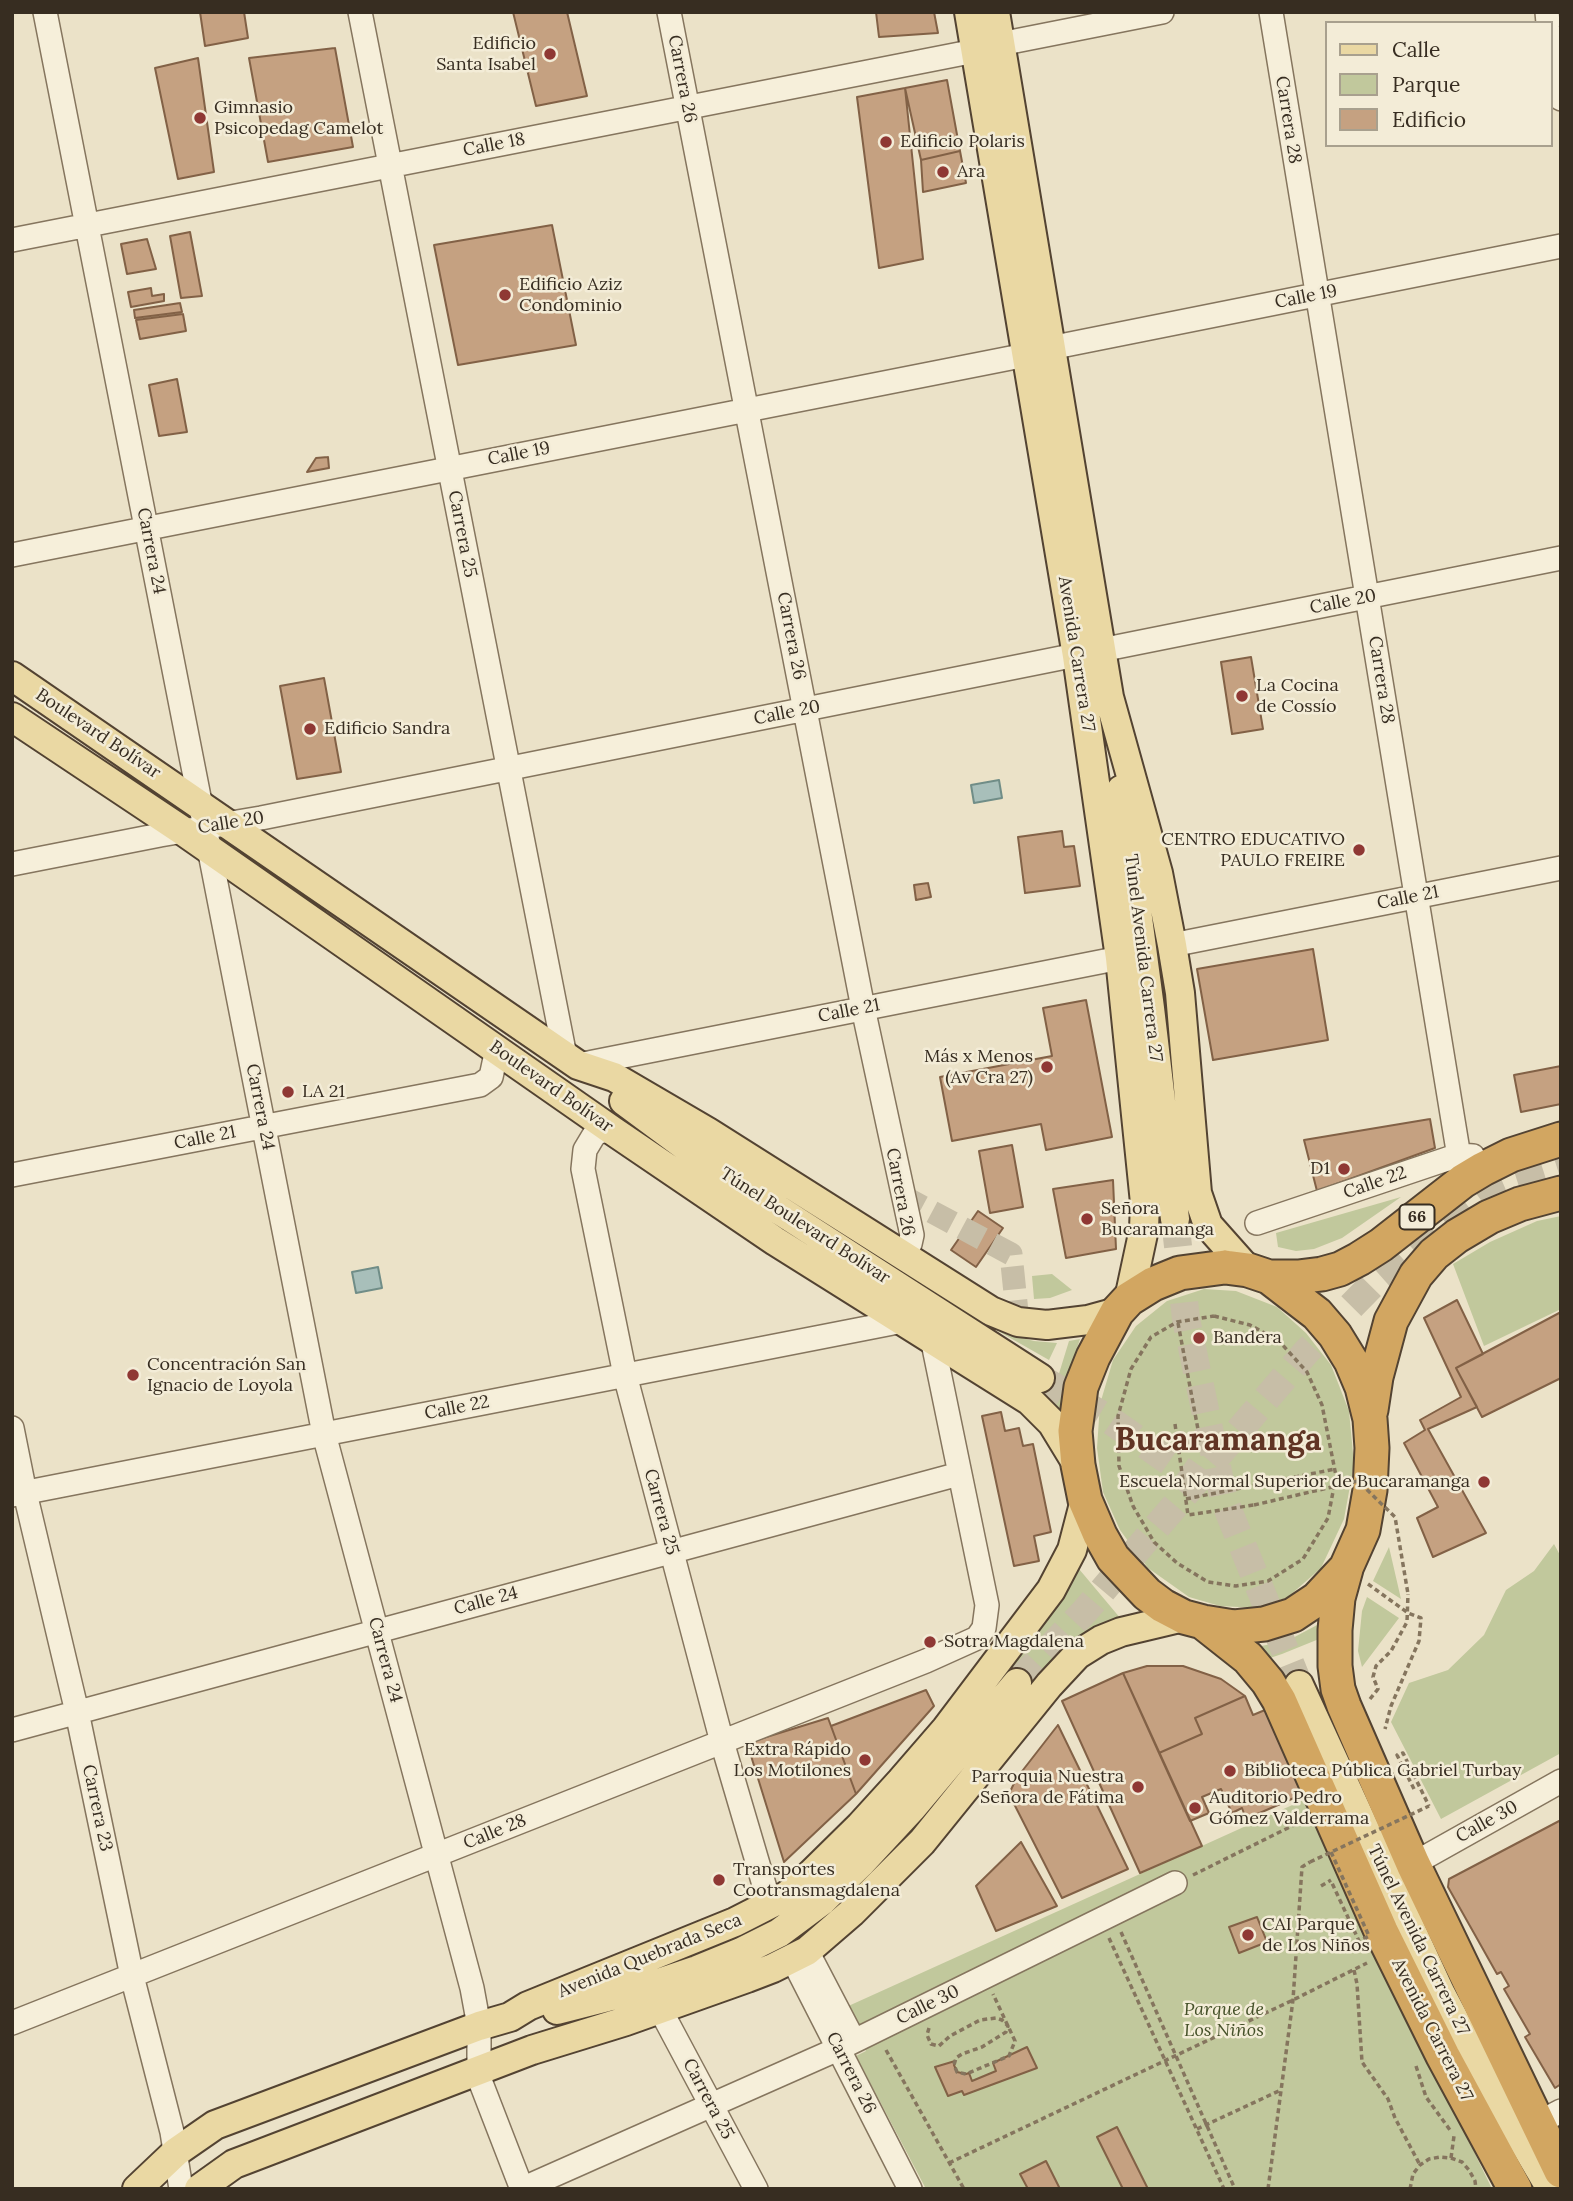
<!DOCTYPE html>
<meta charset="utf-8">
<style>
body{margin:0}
#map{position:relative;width:1573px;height:2201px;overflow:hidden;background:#ebe2c8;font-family:Lora,serif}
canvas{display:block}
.frame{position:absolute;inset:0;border:14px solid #372d21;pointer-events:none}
.legend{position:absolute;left:1325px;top:21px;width:228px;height:126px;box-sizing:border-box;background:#f3ecd7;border:2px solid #a8a08e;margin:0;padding:9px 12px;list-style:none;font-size:21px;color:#372d21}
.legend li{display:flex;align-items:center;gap:14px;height:35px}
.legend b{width:35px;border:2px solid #a8a08e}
</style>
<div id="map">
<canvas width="1573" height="2201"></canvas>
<div class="frame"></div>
<ul class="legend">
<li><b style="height:9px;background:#ead8a3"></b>Calle</li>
<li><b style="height:19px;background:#c1c89c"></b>Parque</li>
<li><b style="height:19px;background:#c5a181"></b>Edificio</li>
</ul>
</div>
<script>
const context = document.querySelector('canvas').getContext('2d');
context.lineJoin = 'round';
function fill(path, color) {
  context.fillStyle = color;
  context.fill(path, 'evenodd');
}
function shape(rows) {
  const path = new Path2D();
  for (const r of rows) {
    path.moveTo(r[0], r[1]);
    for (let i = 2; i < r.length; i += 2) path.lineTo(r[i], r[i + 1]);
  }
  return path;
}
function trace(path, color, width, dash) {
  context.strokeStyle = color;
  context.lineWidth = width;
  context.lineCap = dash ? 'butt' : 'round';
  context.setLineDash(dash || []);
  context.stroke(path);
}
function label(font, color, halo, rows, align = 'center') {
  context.font = font + ' Lora,serif';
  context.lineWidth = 5;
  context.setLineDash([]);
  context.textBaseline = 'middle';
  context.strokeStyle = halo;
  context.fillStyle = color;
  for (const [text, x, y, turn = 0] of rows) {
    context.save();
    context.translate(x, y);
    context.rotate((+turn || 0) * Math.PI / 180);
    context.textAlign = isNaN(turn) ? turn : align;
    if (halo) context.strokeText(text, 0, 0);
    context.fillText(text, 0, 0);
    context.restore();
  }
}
fill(shape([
 [1401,1197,1342,1238,1314,1249,1296,1251,1278,1247,1276,1233],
 [1561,1216,1561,1309,1484,1346,1453,1264,1490,1242,1537,1221],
 [1052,1274,1072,1290,1050,1298,1034,1299,1032,1276],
 [1204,1289,1236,1291,1277,1307,1306,1333,1331,1365,1349,1411,1354,1464,1344,1519,1321,1568,1288,1597,1256,1608,1220,1606,1189,1597,1148,1568,1120,1530,1103,1492,1097,1448,1100,1404,1113,1360,1136,1326,1167,1301],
 [984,1323,1014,1336,1034,1341,1057,1343,1049,1360],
 [1080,1339,1070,1370,1060,1414,1047,1402,1057,1380,1069,1341],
 [1554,1544,1561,1557,1561,1753,1441,1819,1391,1722,1409,1683,1448,1670,1484,1635,1506,1590,1534,1571],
 [1389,1547,1401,1599,1373,1581],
 [1079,1569,1121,1619,1033,1686,1006,1665,1062,1597],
 [1367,1597,1399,1618,1362,1667,1358,1651,1362,1611],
 [1319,1624,1319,1639,1282,1654,1267,1659,1256,1647,1287,1641],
 [1310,1797,1416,2031,1492,2189,926,2189,856,2056,866,2051,844,2008]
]), '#c1c89c');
const water = shape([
 [999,780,1002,798,974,803,971,785,999,780],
 [378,1267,382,1288,356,1293,352,1272,378,1267]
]);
fill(water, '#a8bfba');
trace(water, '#708d87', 2);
const building = shape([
 [200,12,244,12,248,38,205,46,200,12],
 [513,12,567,12,587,96,536,106,513,12],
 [876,12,934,12,938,33,879,37,876,12],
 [335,48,353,147,268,162,249,58,335,48],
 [198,58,214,172,178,179,155,68,198,58],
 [947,80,960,151,921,160,905,88,947,80],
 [905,88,923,259,879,268,857,97,905,88],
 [960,151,966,183,923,192,921,160,960,151],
 [552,225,576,345,458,365,434,245,552,225],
 [190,232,202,296,181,298,170,236,190,232],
 [147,239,156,269,127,274,121,244,147,239],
 [151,288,152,296,164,294,164,301,131,307,128,292,151,288],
 [180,303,182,312,135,318,134,310,180,303],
 [183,314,186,331,140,339,136,320,183,314],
 [177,379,187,432,159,436,149,385,177,379],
 [328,457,329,468,307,472,316,458,328,457],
 [1251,657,1263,729,1232,734,1221,662,1251,657],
 [324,678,341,772,297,779,280,686,324,678],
 [1062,831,1064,847,1074,846,1080,886,1025,893,1018,837,1062,831],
 [928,883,931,897,916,900,914,885,928,883],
 [1313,949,1328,1040,1213,1060,1197,969,1313,949],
 [1086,1000,1112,1137,1046,1150,1041,1124,952,1141,940,1077,1052,1056,1043,1008,1086,1000],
 [1561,1066,1561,1104,1521,1112,1514,1075,1561,1066],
 [1430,1119,1435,1148,1317,1191,1304,1140,1430,1119],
 [1012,1145,1023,1207,990,1213,979,1151,1012,1145],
 [1113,1180,1116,1249,1066,1258,1053,1189,1113,1180],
 [978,1211,1003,1228,976,1267,951,1250,978,1211],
 [1457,1300,1483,1354,1456,1368,1477,1407,1428,1429,1486,1533,1433,1557,1417,1518,1438,1507,1404,1443,1425,1430,1420,1420,1461,1397,1424,1318,1457,1300],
 [1561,1312,1561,1378,1482,1417,1456,1368,1561,1312],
 [1001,1412,1005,1431,1019,1428,1023,1446,1033,1444,1051,1532,1034,1536,1039,1561,1014,1566,982,1416,1001,1412],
 [1147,1666,1183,1666,1221,1679,1245,1696,1195,1718,1202,1734,1159,1753,1123,1673,1147,1666],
 [1123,1673,1202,1846,1140,1873,1062,1701,1123,1673],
 [926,1690,934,1706,856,1794,831,1726,926,1690],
 [1245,1696,1253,1715,1265,1710,1303,1794,1246,1819,1242,1808,1232,1813,1221,1789,1202,1797,1209,1813,1190,1821,1159,1753,1202,1734,1195,1718,1245,1696],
 [828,1718,856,1794,784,1862,747,1743,828,1718],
 [1058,1725,1128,1869,1062,1898,1009,1794,1016,1779,1058,1725],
 [1561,1820,1561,2084,1555,2088,1525,2037,1530,2034,1504,1989,1509,1986,1501,1972,1497,1974,1448,1887,1449,1879,1561,1820],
 [1021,1842,1057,1906,996,1931,976,1886,1021,1842],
 [1257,1917,1267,1942,1239,1953,1229,1927,1257,1917],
 [1027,2047,1037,2068,964,2095,962,2091,948,2096,935,2067,955,2061,954,2065,957,2072,966,2074,969,2073,972,2081,996,2071,993,2063,1027,2047],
 [1117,2127,1148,2189,1123,2189,1097,2137,1117,2127],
 [1046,2161,1060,2189,1028,2189,1020,2174,1046,2161]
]);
fill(building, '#c5a181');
trace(building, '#826146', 2);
trace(shape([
 [902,1196,1011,1254,1018,1322]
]), '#c7bea7', 23, [23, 11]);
trace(shape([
 [1175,1219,1186,1319,1224,1500,1299,1685],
 [1040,1378,1107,1418,1210,1490],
 [1017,1683,1085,1611,1307,1351,1376,1281,1431,1232,1481,1195,1514,1181,1561,1166]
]), '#c7bea7', 28, [28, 14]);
const minor = shape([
 [45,12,324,1434,472,1988,479,2026,479,2070,481,2083,522,2189],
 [360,12,565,1056],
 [669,12,863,1008,912,1235,910,1244,900,1255],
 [1271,12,1463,1181],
 [1547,12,1548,23],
 [1550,34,1561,99],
 [1000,44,1162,12],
 [12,240,975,51],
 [1050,348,1561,246],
 [12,555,1026,355],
 [12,864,160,835,261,818,1561,558],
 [1172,945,1561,868],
 [578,1065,1120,958],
 [613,1131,601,1131,594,1135,585,1150,583,1169,625,1375,722,1742,770,1905],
 [12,1175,480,1085,491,1077,497,1049],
 [1257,1223,1459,1155,1473,1156],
 [12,1428,25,1493,77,1712,132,1976,172,2132,181,2189],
 [12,1495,903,1321],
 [12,1730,959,1474],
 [1413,1864,1561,1781],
 [807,1951,854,2041],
 [792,1958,910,2189],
 [660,2009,756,2189],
 [12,2023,926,1661,977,1638,984,1628,987,1605,932,1338],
 [1538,2123,1561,2111],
 [522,2189,838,2049,1175,1883]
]);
const major = shape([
 [969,12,1077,656,1120,958,1145,1203,1144,1229,1129,1299],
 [995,12,1109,697,1158,873,1172,945,1180,993,1197,1193,1208,1225,1248,1270],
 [12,676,578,1065,614,1077,708,1132,991,1311,1018,1322,1047,1325,1088,1320,1117,1312],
 [12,717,183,831,613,1131,775,1241,1030,1401,1052,1423,1077,1464],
 [1121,790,1150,1008,1175,1219],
 [624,1101,720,1172,1040,1378],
 [1299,1685,1440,1992,1485,2077,1551,2189],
 [557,2010,647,1987,697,1970,741,1952,779,1933,822,1901,861,1863,912,1808,1017,1683],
 [137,2189,176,2152,215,2125,479,2026,510,2017,528,2006,735,1922,786,1896,798,1887,860,1826,901,1781,946,1729,1051,1590,1072,1550,1085,1500],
 [199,2189,234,2164,255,2156,532,2050,626,2021,747,1978,773,1968,807,1951,851,1913,922,1842,1049,1685,1077,1655,1101,1640,1121,1632,1184,1617]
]);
const highway = shape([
 [1225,1267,1248,1270,1269,1277,1317,1314,1335,1335,1351,1361,1362,1387,1370,1419,1372,1448,1370,1490,1363,1530,1346,1568,1317,1599,1293,1615,1264,1624,1234,1627,1203,1622,1184,1617,1163,1606,1147,1594,1113,1558,1100,1535,1085,1500,1078,1465,1075,1431,1081,1387,1093,1357,1117,1312,1129,1299,1153,1284,1180,1273,1225,1267],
 [1269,1277,1298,1277,1322,1274,1340,1269,1359,1259,1381,1245,1463,1181,1483,1169,1511,1155,1561,1139],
 [1371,1410,1376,1377,1391,1321,1416,1275,1434,1254,1457,1236,1489,1217,1520,1204,1561,1193],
 [1346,1569,1338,1598,1335,1630,1335,1666,1338,1689,1344,1706,1413,1864,1561,2171],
 [1205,1624,1248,1658,1268,1682,1279,1700,1381,1931,1443,2056,1515,2189]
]);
trace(minor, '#85755e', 26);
trace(major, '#534332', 32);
trace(highway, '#534332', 37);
trace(shape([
 [1214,1316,1250,1325,1279,1341,1307,1372,1322,1405,1336,1476,1328,1518,1303,1559,1268,1581,1236,1586,1208,1582,1177,1563,1154,1542,1133,1506,1119,1466,1118,1416,1131,1369,1151,1337,1177,1322,1214,1316],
 [1178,1323,1200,1440,1178,1444],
 [1175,1424,1188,1515,1254,1505],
 [1186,1499,1335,1469],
 [1368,1584,1408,1613,1421,1618,1419,1641,1391,1706,1385,1729],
 [1370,1699,1378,1689,1373,1677,1376,1666,1391,1651,1407,1622,1408,1594],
 [1414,1789,1397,1755,1403,1753,1429,1806],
 [1193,1875,1302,1821],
 [1321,1886,1331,1880],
 [1121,1932,1235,2189],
 [1109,1938,1224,2189],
 [1354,1970,1357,1984,1362,2062,1388,2099,1395,2118,1420,2165],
 [929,2028,927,2035,931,2044,939,2046,950,2036,980,2020,996,2018,1002,2020,1008,2026,1006,2032,982,2047,962,2054,956,2058,954,2065,957,2072,966,2074,1009,2056,1015,2041,993,1994],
 [886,2050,964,2189],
 [1416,2066,1426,2097,1450,2130],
 [1197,2129,1281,2090],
 [1451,2158,1454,2136],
 [949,2163,1293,2000,1367,1963],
 [1268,2189,1293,2000,1302,1867,1310,1862],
 [1410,2189,1413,2174,1420,2165,1429,2159,1440,2157,1451,2158,1462,2162,1469,2170,1475,2181,1476,2189]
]), '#85755e', 3.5, [5, 3.5]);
trace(minor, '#f6efda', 23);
trace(major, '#ead8a3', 28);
trace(highway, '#d2a661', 33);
trace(shape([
 [1254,1505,1358,1481,1395,1517,1408,1594],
 [1331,1852,1369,1936,1359,1941,1331,1881],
 [1310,1862,1429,1806]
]), '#85755e', 3.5, [5, 3.5]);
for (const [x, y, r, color] of [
 [550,54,7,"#8f3834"],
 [200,118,7,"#8f3834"],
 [886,142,7,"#8f3834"],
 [943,172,7,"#8f3834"],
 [505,295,7,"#8f3834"],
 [1242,696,7,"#8f3834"],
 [310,729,7,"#8f3834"],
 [1359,850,7,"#8f3834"],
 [1047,1067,7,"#8f3834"],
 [288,1092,7,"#8f3834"],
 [1344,1169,7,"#8f3834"],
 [1087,1219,7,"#8f3834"],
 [1199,1338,7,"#8f3834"],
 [133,1375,7,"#8f3834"],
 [1484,1482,7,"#8f3834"],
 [930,1642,7,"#8f3834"],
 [865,1760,7,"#8f3834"],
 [1230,1771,7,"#8f3834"],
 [1138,1787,7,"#8f3834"],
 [1195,1808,7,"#8f3834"],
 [719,1880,7,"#8f3834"],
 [1248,1935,7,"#8f3834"]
]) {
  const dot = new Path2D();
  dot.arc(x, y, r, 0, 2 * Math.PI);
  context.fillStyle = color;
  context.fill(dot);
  trace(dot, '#f3ecd7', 2.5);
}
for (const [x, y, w] of [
 [1417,1217,35]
]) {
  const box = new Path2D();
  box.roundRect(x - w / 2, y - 12.5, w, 25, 5);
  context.fillStyle = '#f3ecd7';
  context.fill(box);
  trace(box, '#372d21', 2);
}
label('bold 16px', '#372d21', null, [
 ["66",1417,1217]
]);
label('18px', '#372d21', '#f3ecd7', [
 ["Edificio",536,44,"right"],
 ["Santa Isabel",536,65,"right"],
 ["Gimnasio",214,108],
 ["Psicopedag Camelot",214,129],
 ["Edificio Polaris",900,142],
 ["Ara",957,172],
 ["Edificio Aziz",519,285],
 ["Condominio",519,306],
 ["La Cocina",1256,686],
 ["de Cossío",1256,707],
 ["Edificio Sandra",324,729],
 ["CENTRO EDUCATIVO",1345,840,"right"],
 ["PAULO FREIRE",1345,861,"right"],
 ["Más x Menos",1033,1057,"right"],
 ["(Av Cra 27)",1033,1078,"right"],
 ["LA 21",302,1092],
 ["D1",1330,1169,"right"],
 ["Señora",1101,1209],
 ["Bucaramanga",1101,1230],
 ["Bandera",1213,1338],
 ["Concentración San",147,1365],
 ["Ignacio de Loyola",147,1386],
 ["Escuela Normal Superior de Bucaramanga",1470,1482,"right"],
 ["Sotra Magdalena",944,1642],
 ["Extra Rápido",851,1750,"right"],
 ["Los Motilones",851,1771,"right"],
 ["Biblioteca Pública Gabriel Turbay",1244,1771],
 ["Parroquia Nuestra",1124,1777,"right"],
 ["Señora de Fátima",1124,1798,"right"],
 ["Auditorio Pedro",1209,1798],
 ["Gómez Valderrama",1209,1819],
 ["Transportes",733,1870],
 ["Cootransmagdalena",733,1891],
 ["CAI Parque",1262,1925],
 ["de Los Niños",1262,1946]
], 'left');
label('18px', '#372d21', '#f3ecd7', [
 ["Carrera 26",682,79,79],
 ["Carrera 28",1288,120,81],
 ["Calle 18",494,145,-11],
 ["Calle 19",1306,297,-11],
 ["Calle 19",519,454,-11],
 ["Carrera 25",462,534,79],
 ["Carrera 24",151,551,79],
 ["Calle 20",1343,602,-11],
 ["Carrera 26",791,636,79],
 ["Avenida Carrera 27",1076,654,81],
 ["Carrera 28",1381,680,81],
 ["Calle 20",787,713,-11],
 ["Boulevard Bolívar",98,734,34],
 ["Calle 20",231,823,-9],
 ["Calle 21",1408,898,-11],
 ["Túnel Avenida Carrera 27",1143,958,83],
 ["Calle 21",849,1011,-11],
 ["Boulevard Bolívar",551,1087,35],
 ["Carrera 24",260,1107,79],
 ["Calle 21",205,1138,-11],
 ["Calle 22",1375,1183,-19],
 ["Carrera 26",900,1192,79],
 ["Túnel Boulevard Bolívar",805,1226,33],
 ["Calle 22",457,1408,-11],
 ["Carrera 25",661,1512,75],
 ["Calle 24",486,1601,-15],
 ["Carrera 24",385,1660,75],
 ["Carrera 23",97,1808,78],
 ["Calle 30",1487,1822,-29],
 ["Calle 28",495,1832,-22],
 ["Túnel Avenida Carrera 27",1418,1940,64],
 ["Avenida Quebrada Seca",650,1956,-22],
 ["Calle 30",928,2005,-26],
 ["Avenida Carrera 27",1432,2030,63],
 ["Carrera 26",851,2073,63],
 ["Carrera 25",708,2099,62]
]);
label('italic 18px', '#455129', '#f3ecd7', [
 ["Parque de",1224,2010],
 ["Los Niños",1224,2031]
]);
label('bold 32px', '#603424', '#f3ecd7', [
 ["Bucaramanga",1218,1441]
]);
</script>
